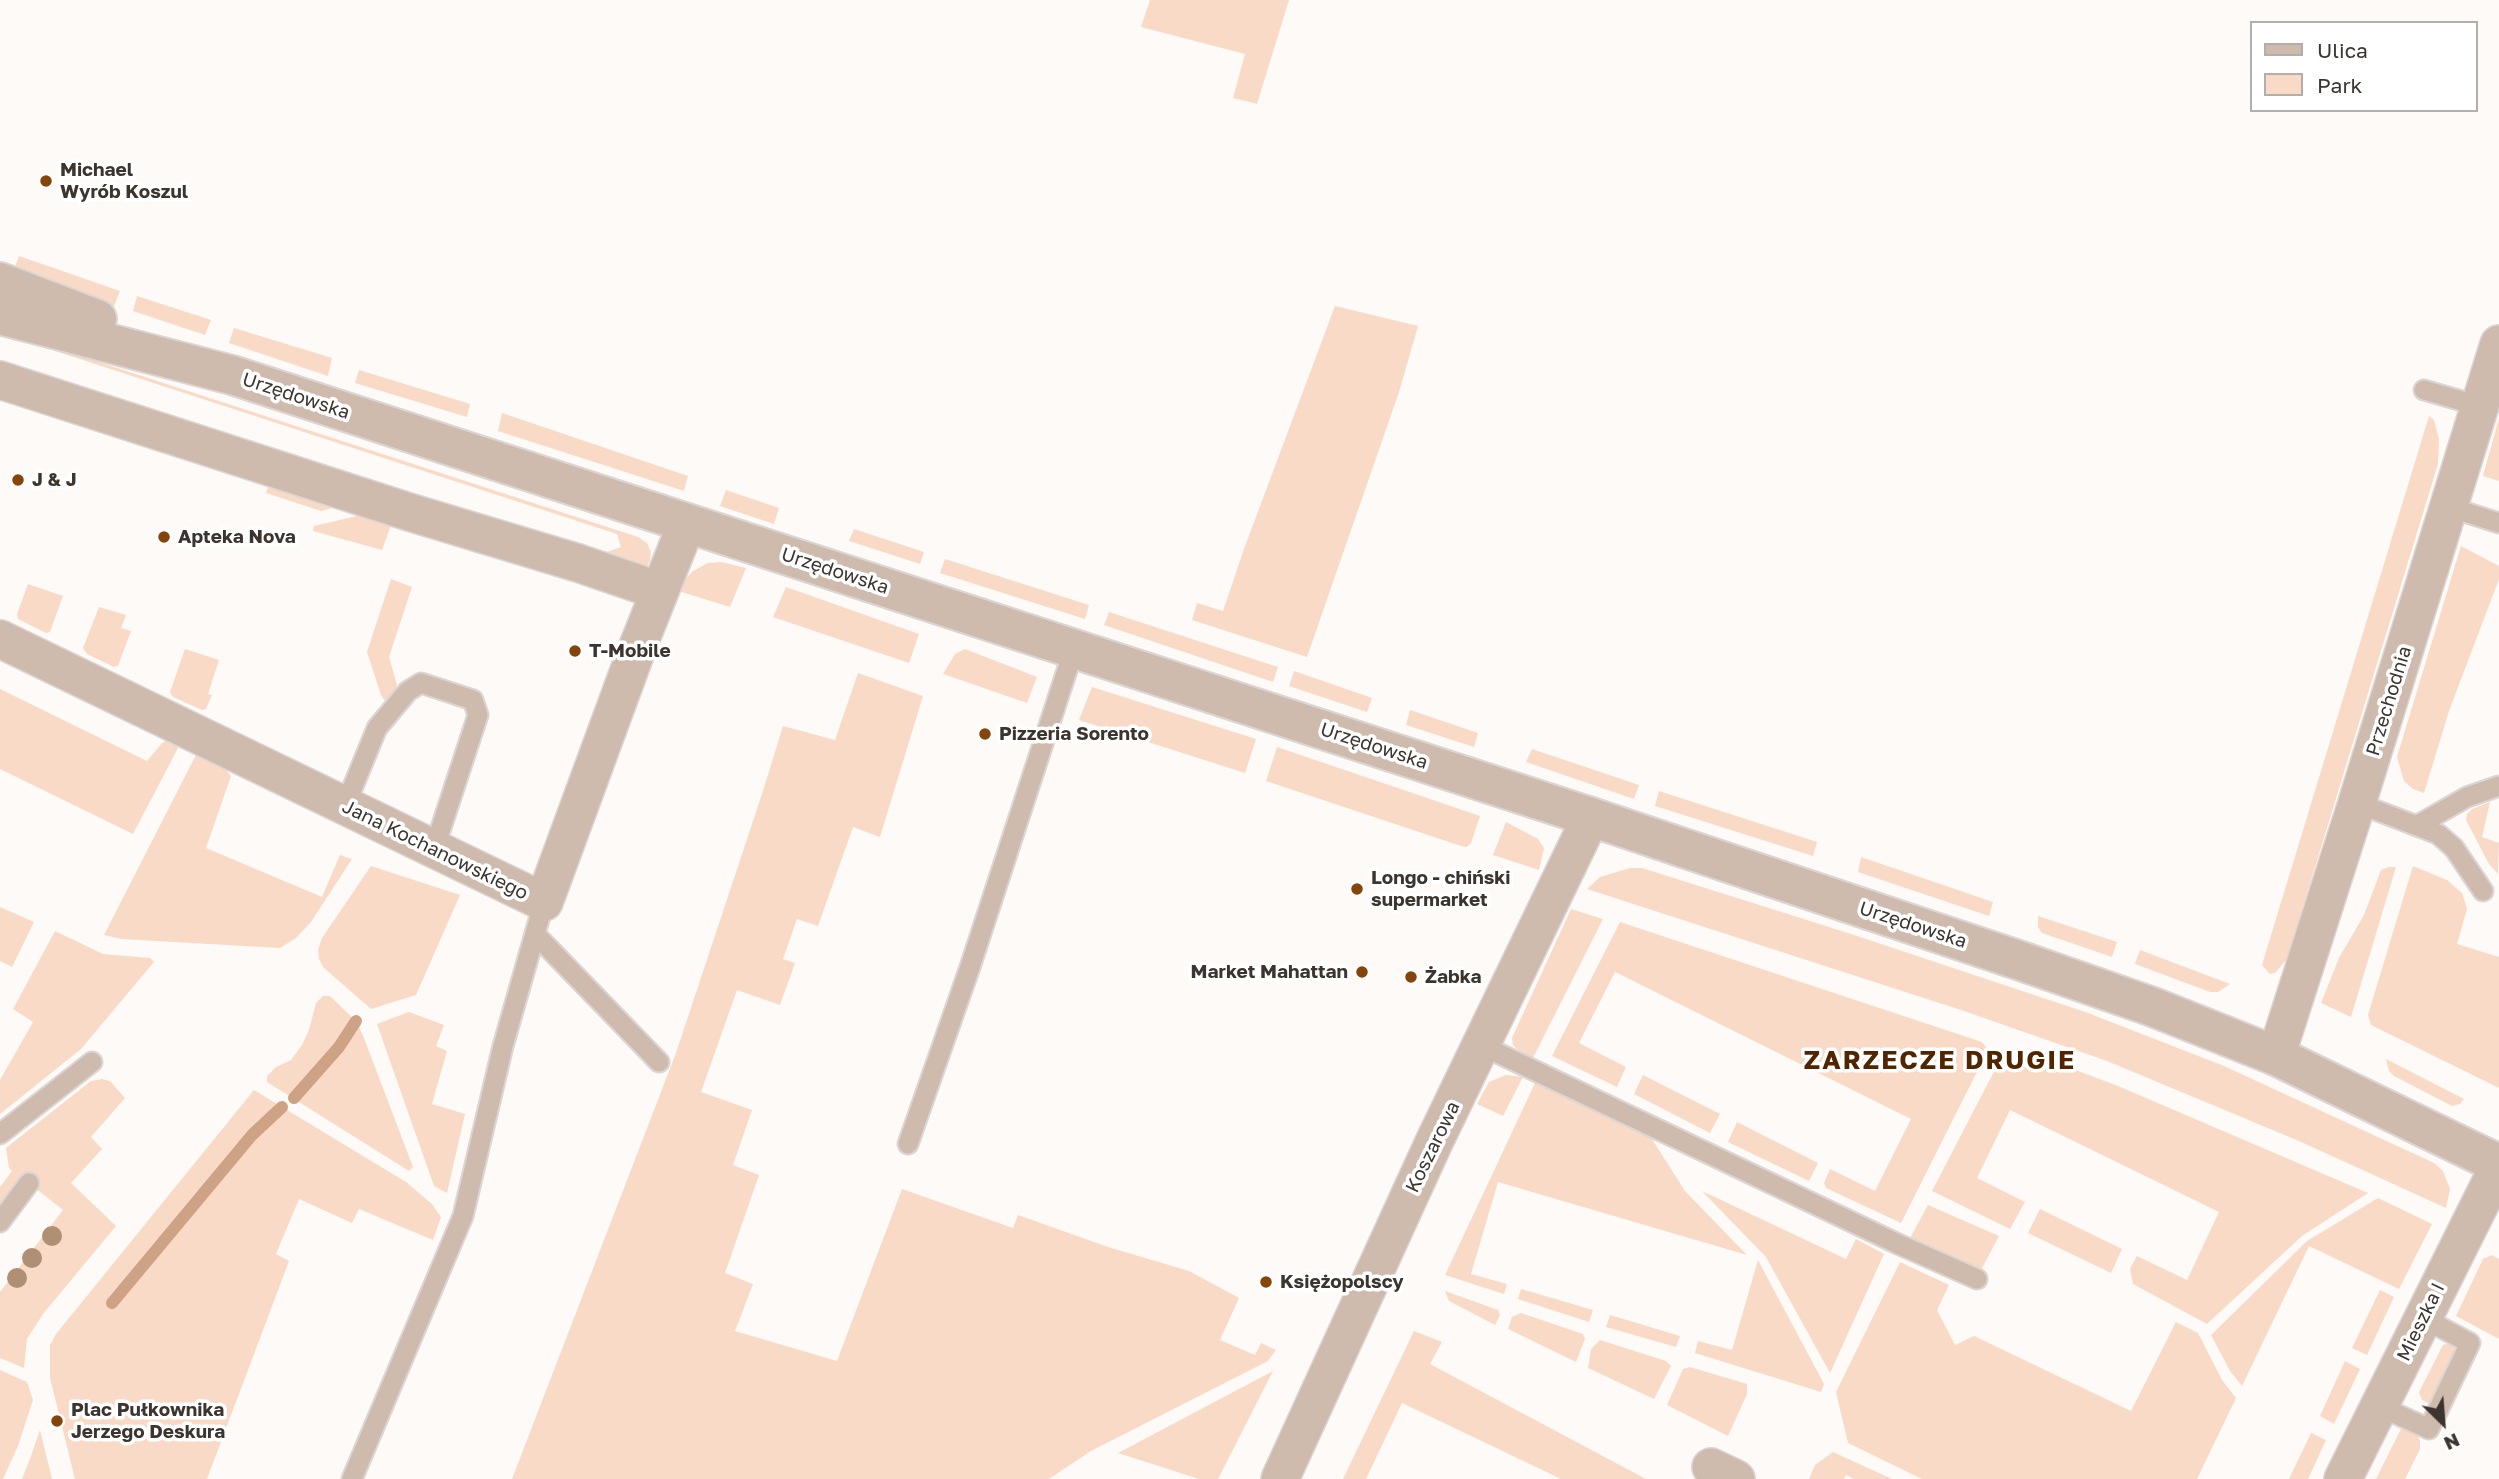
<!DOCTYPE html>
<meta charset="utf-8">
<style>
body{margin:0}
#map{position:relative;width:2499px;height:1479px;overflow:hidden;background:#fefaf7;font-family:"Golos Text",sans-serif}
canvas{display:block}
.legend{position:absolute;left:2250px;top:21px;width:228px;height:91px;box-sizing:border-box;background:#fff;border:2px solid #b1aeac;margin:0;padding:9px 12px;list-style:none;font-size:21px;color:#3c342f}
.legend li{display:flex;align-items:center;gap:14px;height:35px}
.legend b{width:35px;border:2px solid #b1aeac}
.north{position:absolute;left:2408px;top:1388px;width:70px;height:70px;-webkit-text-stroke:5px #fff;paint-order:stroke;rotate:155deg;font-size:19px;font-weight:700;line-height:28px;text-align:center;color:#3c342f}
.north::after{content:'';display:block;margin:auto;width:24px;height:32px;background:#3c342f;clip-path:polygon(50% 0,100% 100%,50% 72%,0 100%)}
</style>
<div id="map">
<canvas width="2499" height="1479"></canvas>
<ul class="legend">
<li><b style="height:9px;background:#cfbbae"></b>Ulica</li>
<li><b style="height:19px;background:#f9dac6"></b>Park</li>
</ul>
<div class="north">N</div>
</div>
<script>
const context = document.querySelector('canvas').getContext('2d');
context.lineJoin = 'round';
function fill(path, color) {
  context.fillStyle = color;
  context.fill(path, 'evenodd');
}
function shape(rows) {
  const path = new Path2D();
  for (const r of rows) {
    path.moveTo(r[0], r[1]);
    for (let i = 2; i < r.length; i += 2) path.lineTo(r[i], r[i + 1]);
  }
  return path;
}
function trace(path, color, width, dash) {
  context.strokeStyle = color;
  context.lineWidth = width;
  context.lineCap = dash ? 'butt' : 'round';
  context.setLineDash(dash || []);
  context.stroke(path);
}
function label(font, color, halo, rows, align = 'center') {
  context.font = font + ' "Golos Text",sans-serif';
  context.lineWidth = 7;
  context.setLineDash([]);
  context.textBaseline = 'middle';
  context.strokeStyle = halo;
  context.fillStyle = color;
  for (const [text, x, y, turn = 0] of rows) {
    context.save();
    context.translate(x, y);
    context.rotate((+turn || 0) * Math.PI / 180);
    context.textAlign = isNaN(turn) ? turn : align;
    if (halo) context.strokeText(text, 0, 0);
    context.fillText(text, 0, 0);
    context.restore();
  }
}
fill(shape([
 [1150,0,1289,0,1257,104,1233,98,1245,54,1141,27],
 [19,256,120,291,114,306,13,272],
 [137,296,211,320,205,335,133,311],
 [1335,306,1418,326,1399,392,1307,657,1192,620,1197,603,1223,611,1244,549],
 [234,328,332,358,328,376,229,343],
 [0,330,638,537,647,543,651,552,650,561,647,566,639,569,593,557,621,547,617,534,0,333],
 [359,370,470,404,467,417,355,383],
 [502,413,688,476,684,491,498,431],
 [2429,416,2434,420,2439,439,2438,464,2287,959,2275,973,2270,974,2262,965],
 [2499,418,2499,481,2483,476],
 [273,473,340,506,321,511,266,493],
 [726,490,779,508,774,524,720,506],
 [374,512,394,517,382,550,313,531,314,526],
 [854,529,924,552,920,564,849,541],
 [2461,546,2499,566,2499,579,2449,711,2424,793,2413,789,2404,781,2397,757],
 [945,559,1089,605,1085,619,940,573],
 [721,562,746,568,730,607,675,590,693,571,708,563],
 [391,579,412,587,389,657,397,685,391,702,385,701,381,695,367,652],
 [28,584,63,596,50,632,46,633,18,619,17,614],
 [786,587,919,634,909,663,773,617],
 [99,607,126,615,121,628,131,631,118,666,114,667,87,654,83,648],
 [1109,612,1278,667,1273,682,1104,625],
 [185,649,219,660,208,694,212,695,206,709,202,710,173,697,170,692],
 [965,649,1037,677,1027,703,943,674,955,654],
 [1294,671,1372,698,1367,712,1289,686],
 [858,673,923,696,880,837,853,827,818,926,797,919,783,959,795,963,780,1005,737,990,701,1092,752,1110,733,1165,759,1175,725,1273,753,1284,735,1331,837,1361,902,1189,1013,1228,1018,1215,1108,1247,1189,1271,1239,1298,1220,1340,1255,1355,1261,1343,1276,1350,1268,1361,1091,1451,1049,1479,512,1479,676,1053,763,791,783,726,835,740],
 [1092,687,1256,739,1245,773,1079,720],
 [0,689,147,761,162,743,167,740,179,746,133,834,0,769],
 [1410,710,1478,733,1474,747,1406,725],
 [1277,747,1480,816,1471,843,1467,847,1461,846,1266,781],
 [1532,749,1639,785,1634,799,1526,762],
 [197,753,221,764,231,776,206,848,322,897,340,855,352,859,311,922,296,938,280,948,121,939,104,935],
 [1659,791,1817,842,1813,856,1655,806],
 [2490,802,2482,837,2499,843,2498,874,2489,864,2466,820,2467,814,2472,809],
 [1506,822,1538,839,1544,848,1539,870,1493,855],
 [1861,857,1993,902,1989,916,1858,872],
 [371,866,460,895,416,995,371,1009,323,967,319,959,318,950,322,938],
 [2413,866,2447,880,2462,893,2467,909,2457,944,2499,957,2499,1088,2371,1025,2368,1015],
 [2389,867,2396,867,2351,1017,2321,1003,2339,958,2364,915,2381,870],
 [1630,868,1642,868,1848,933,2088,1013,2224,1066,2434,1163,2443,1171,2450,1189,2446,1208,2299,1141,2107,1061,1964,1011,1587,889,1600,877],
 [0,907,34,922,12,967,0,961],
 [1571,909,1603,919,1532,1060,1517,1049,1513,1045,1512,1038],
 [2038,916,2117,942,2112,957,2042,933,2038,927],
 [1620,922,1982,1042,1988,1050,1901,1223,1826,1188,1824,1183,1830,1169,1875,1191,1911,1119,1615,972,1579,1043,1626,1067,1617,1087,1552,1056],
 [55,931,103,954,150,958,154,962,81,1049,0,1114,0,1080,33,1022,13,1009],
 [2140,950,2230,984,2218,992,2210,992,2135,964],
 [323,996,330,996,356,1021,362,1033,413,1167,409,1171,267,1082,267,1076,276,1067,291,1060,302,1045,309,1030,316,1003],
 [409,1012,444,1025,436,1046,447,1051,432,1104,465,1114,447,1193,434,1186,377,1024],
 [2017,1048,2118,1086,2368,1193,2302,1236,2207,1324,2133,1284,2130,1269,2137,1256,2187,1280,2219,1212,2010,1110,1977,1178,2025,1202,2010,1229,1932,1191,1999,1062,2008,1051],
 [2386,1059,2464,1099,2460,1104,2452,1106,2394,1076,2389,1071],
 [1506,1075,1523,1077,1503,1116,1477,1104,1489,1082],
 [1643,1075,1720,1114,1710,1133,1634,1094],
 [102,1079,110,1081,125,1098,91,1137,102,1149,71,1183,116,1226,43,1314,27,1339,24,1368,0,1358,0,1292,63,1210,25,1180,0,1213,0,1187,12,1171,9,1168,6,1148,91,1081],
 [1536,1081,1650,1136,1685,1191,1747,1255,1498,1182,1471,1274,1507,1284,1504,1294,1445,1275],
 [254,1090,406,1182,432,1204,441,1217,433,1240,359,1209,352,1223,299,1199,276,1254,289,1261,207,1479,75,1479,50,1378,50,1345,56,1334],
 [1737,1122,1818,1163,1809,1181,1728,1142],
 [1702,1191,1846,1259,1856,1239,1884,1254,1830,1373,1766,1257],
 [2378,1198,2432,1224,2399,1289,2309,1246,2242,1386,2230,1371,2211,1335,2307,1241],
 [1928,1205,1999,1236,1980,1272,1910,1238],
 [2040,1209,2122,1249,2111,1273,2028,1233],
 [2492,1255,2499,1259,2499,1339,2456,1316,2483,1259],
 [1758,1260,1824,1384,1821,1392,1695,1353,1698,1341,1732,1350],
 [1900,1262,1949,1285,1937,1310,1955,1345,1974,1336,2131,1411,2176,1322,2198,1333,2222,1380,2236,1398,2197,1479,1922,1479,1848,1443,1836,1392],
 [1521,1289,1593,1310,1589,1322,1518,1299],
 [2380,1290,2394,1297,2367,1355,2352,1348],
 [1445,1291,1498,1310,1500,1315,1495,1325,1449,1301],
 [1521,1313,1583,1334,1585,1339,1576,1362,1508,1329,1512,1317],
 [1610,1315,1680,1336,1676,1347,1606,1327],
 [1414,1331,1442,1342,1430,1364,1646,1479,1561,1479,1402,1403,1366,1479,1343,1479],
 [1600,1340,1666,1361,1671,1366,1654,1399,1588,1368,1591,1349],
 [2451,1343,2460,1348,2437,1405,2430,1404,2422,1400,2419,1392,2443,1345],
 [2345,1361,2360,1369,2334,1424,2320,1416],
 [1690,1367,1747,1384,1747,1394,1728,1436,1667,1405,1683,1369],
 [0,1370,27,1382,33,1400,18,1446,3,1479,0,1479],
 [1273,1371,1218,1479,1199,1479,1118,1453],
 [2403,1425,2416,1432,2420,1441,2420,1449,2405,1479,2376,1479],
 [40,1430,52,1479,22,1479,30,1459],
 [2311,1433,2326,1440,2308,1479,2289,1479],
 [1833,1452,1892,1479,1854,1479,1846,1475,1844,1479,1809,1479,1815,1465]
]), '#f9dac6');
trace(shape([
 [294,1098,339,1047,356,1021],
 [112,1303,252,1135,282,1107]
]), '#cea285', 12);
const service = shape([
 [2424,390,2479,406],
 [2449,507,2499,523],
 [2357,803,2438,834,2454,848,2483,891],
 [345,806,377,728,408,691,421,683,473,700,478,715,434,849],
 [2418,825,2467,797,2499,786],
 [535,934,659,1062],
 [1481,1045,1898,1244,1977,1279],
 [0,1134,92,1062],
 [908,1144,970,967,1074,649],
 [0,1222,29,1183],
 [2379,1406,2429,1429,2470,1343,2423,1318],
 [352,1479,463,1216,503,1046,544,902]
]);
const minor = shape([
 [0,380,409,512,578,563,660,591],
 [0,639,544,902,640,641,687,523],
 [2276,1056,2357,803,2499,344],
 [1711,1467,1736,1479],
 [1280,1479,1435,1140,1591,817],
 [2343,1479,2499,1166]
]);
const tertiary = shape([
 [0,282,97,319],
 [0,315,232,375,1591,817,2021,961,2153,1007,2276,1056,2499,1164]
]);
trace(service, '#dbd6d3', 23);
trace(minor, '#dbd6d3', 40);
trace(tertiary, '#dbd6d3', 42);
trace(service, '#cfbbae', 19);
trace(minor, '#cfbbae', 37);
trace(tertiary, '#cfbbae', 38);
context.fillStyle = '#b09074';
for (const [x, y] of [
 [52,1236],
 [32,1258],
 [17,1278]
]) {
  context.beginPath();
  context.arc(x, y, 10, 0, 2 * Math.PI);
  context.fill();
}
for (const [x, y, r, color] of [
 [46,181,7,"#84440a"],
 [18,480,7,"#84440a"],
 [164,537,7,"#84440a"],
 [575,651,7,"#84440a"],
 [985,734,7,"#84440a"],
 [1357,889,7,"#84440a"],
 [1362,972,7,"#84440a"],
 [1411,977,7,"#84440a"],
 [1266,1282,7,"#84440a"],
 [57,1421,7,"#84440a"]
]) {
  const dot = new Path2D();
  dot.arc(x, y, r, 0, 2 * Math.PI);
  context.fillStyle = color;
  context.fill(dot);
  trace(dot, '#fff', 2.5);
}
label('bold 19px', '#3c342f', '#fff', [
 ["Michael",60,170],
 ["Wyrób Koszul",60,192],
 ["J & J",32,480],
 ["Apteka Nova",178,537],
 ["T-Mobile",589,651],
 ["Pizzeria Sorento",999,734],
 ["Longo - chiński",1371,878],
 ["supermarket",1371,900],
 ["Market Mahattan",1348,972,"right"],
 ["Żabka",1425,977],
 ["Księżopolscy",1280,1282],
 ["Plac Pułkownika",71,1410],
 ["Jerzego Deskura",71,1432]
], 'left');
label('19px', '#3c342f', '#fff', [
 ["Urzędowska",296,396,18],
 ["Urzędowska",835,571,18],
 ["Przechodnia",2389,701,-73],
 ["Urzędowska",1374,746,18],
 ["Jana Kochanowskiego",435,850,26],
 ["Urzędowska",1913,925,18],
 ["Koszarowa",1433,1147,-64],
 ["Mieszka I",2421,1322,-64]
]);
context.letterSpacing = '2px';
label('bold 26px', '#502500', '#fff', [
 ["ZARZECZE DRUGIE",1940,1061]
]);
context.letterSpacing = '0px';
</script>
